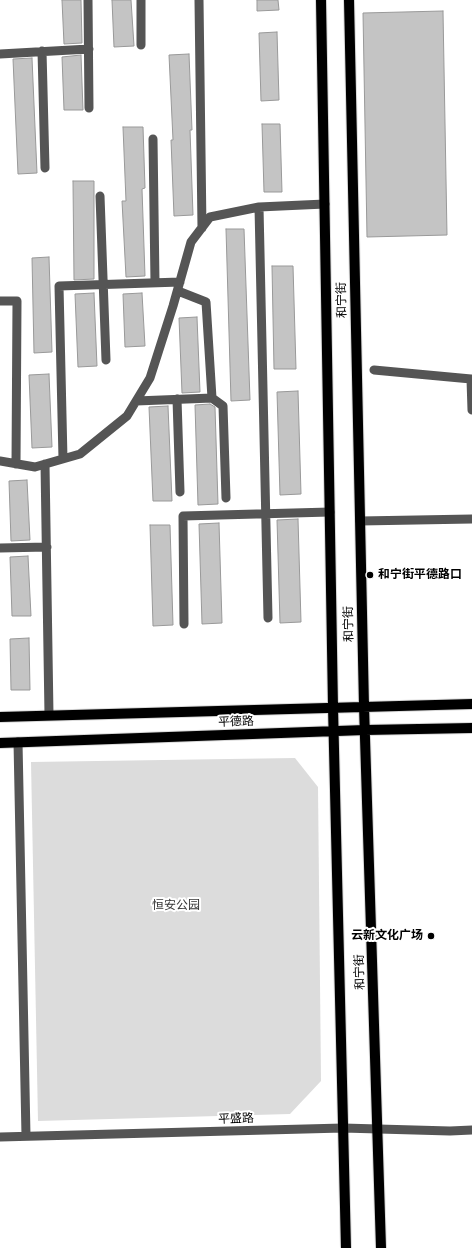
<!DOCTYPE html>
<meta charset="utf-8">
<style>
body{margin:0}
canvas{display:block;background:#fff}
</style>
<canvas width="472" height="1248"></canvas>
<script>
const context = document.querySelector('canvas').getContext('2d');
context.lineJoin = 'round';
function fill(path, color) {
  context.fillStyle = color;
  context.fill(path, 'evenodd');
}
function shape(rows) {
  const path = new Path2D();
  for (const r of rows) {
    path.moveTo(r[0], r[1]);
    for (let i = 2; i < r.length; i += 2) path.lineTo(r[i], r[i + 1]);
  }
  return path;
}
function trace(path, color, width, dash) {
  context.strokeStyle = color;
  context.lineWidth = width;
  context.lineCap = dash ? 'butt' : 'round';
  context.setLineDash(dash || []);
  context.stroke(path);
}
function label(font, color, halo, rows, align = 'center') {
  context.font = font + ' Manrope,"Noto Sans SC",sans-serif';
  context.lineWidth = 4;
  context.setLineDash([]);
  context.textBaseline = 'middle';
  context.strokeStyle = halo;
  context.fillStyle = color;
  for (const [text, x, y, turn = 0] of rows) {
    context.save();
    context.translate(x, y);
    context.rotate((+turn || 0) * Math.PI / 180);
    context.textAlign = isNaN(turn) ? turn : align;
    if (halo) context.strokeText(text, 0, 0);
    context.fillText(text, 0, 0);
    context.restore();
  }
}
fill(shape([
 [295,758,318,787,321,1081,290,1114,38,1121,31,762]
]), '#dcdcdc');
const building = shape([
 [62,0,81,0,82,43,64,44,62,0],
 [112,0,131,0,134,46,114,47,112,0],
 [257,0,278,0,279,10,257,11,257,0],
 [443,11,447,235,367,237,363,13,443,11],
 [277,32,279,100,261,101,259,33,277,32],
 [189,54,192,130,190,130,193,215,174,216,171,140,173,140,169,55,189,54],
 [81,55,83,110,64,110,62,57,81,55],
 [32,58,37,173,18,174,13,59,32,58],
 [262,124,280,124,282,192,264,192,262,124],
 [123,127,143,127,145,188,142,189,145,276,126,277,122,201,126,201,123,127],
 [73,181,94,181,94,279,74,280,73,181],
 [226,229,244,229,250,400,231,401,226,229],
 [49,257,52,352,34,353,32,258,49,257],
 [272,266,293,266,296,369,274,369,272,266],
 [94,293,97,366,78,367,75,294,94,293],
 [142,293,145,346,125,347,123,294,142,293],
 [197,317,200,392,182,393,179,318,197,317],
 [49,374,52,447,32,448,29,375,49,374],
 [298,391,301,494,280,495,277,392,298,391],
 [210,404,215,407,218,504,198,505,195,405,210,404],
 [168,406,172,501,153,501,149,407,168,406],
 [27,480,30,540,11,541,9,481,27,480],
 [298,519,301,622,280,623,277,520,298,519],
 [219,523,222,623,202,624,199,524,219,523],
 [150,525,170,525,173,625,153,626,150,525],
 [28,556,31,616,12,616,10,557,28,556],
 [29,638,30,690,11,690,10,639,29,638]
]);
fill(building, '#c4c4c4');
trace(building, '#999', 1);
const major = shape([
 [321,0,333,707,346,1248],
 [349,0,364,706,381,1248],
 [0,717,472,704],
 [0,743,365,730,472,728]
]);
trace(major, '#dbdbdb', 12);
trace(shape([
 [88,0,89,108],
 [199,0,202,228],
 [141,45,141,0],
 [42,51,45,168],
 [0,54,89,49],
 [153,139,155,283],
 [100,196,106,360],
 [259,207,268,618],
 [178,291,206,302,212,398,223,406,226,498],
 [0,301,17,301,16,464],
 [374,370,471,379,472,410],
 [177,399,180,492],
 [136,401,212,398],
 [63,459,59,286,180,282],
 [0,461,35,467,80,454,127,416,150,378,173,306,191,242,210,217,259,207,325,204],
 [45,464,49,715],
 [360,521,472,519],
 [0,548,47,547],
 [184,624,183,516,330,512],
 [18,742,26,1136],
 [0,1137,343,1128,450,1131,472,1130]
]), '#555', 9);
trace(major, '#000', 10);
for (const [x, y, r, color] of [
 [370,575,4,"#000"],
 [431,936,4,"#000"]
]) {
  const dot = new Path2D();
  dot.arc(x, y, r, 0, 2 * Math.PI);
  context.fillStyle = color;
  context.fill(dot);
  trace(dot, '#fff', 1.5);
}
label('12px', '#000', '#fff', [
 ["和宁街",342,300,-91],
 ["和宁街",349,624,-91],
 ["平德路",236,722,-2],
 ["和宁街",360,972,-92],
 ["平盛路",236,1119,-2]
]);
label('bold 12px', '#000', '#fff', [
 ["和宁街平德路口",378,575],
 ["云新文化广场",423,936,"right"]
], 'left');
label('12px', '#333', '#fff', [
 ["恒安公园",176,906]
]);
</script>
